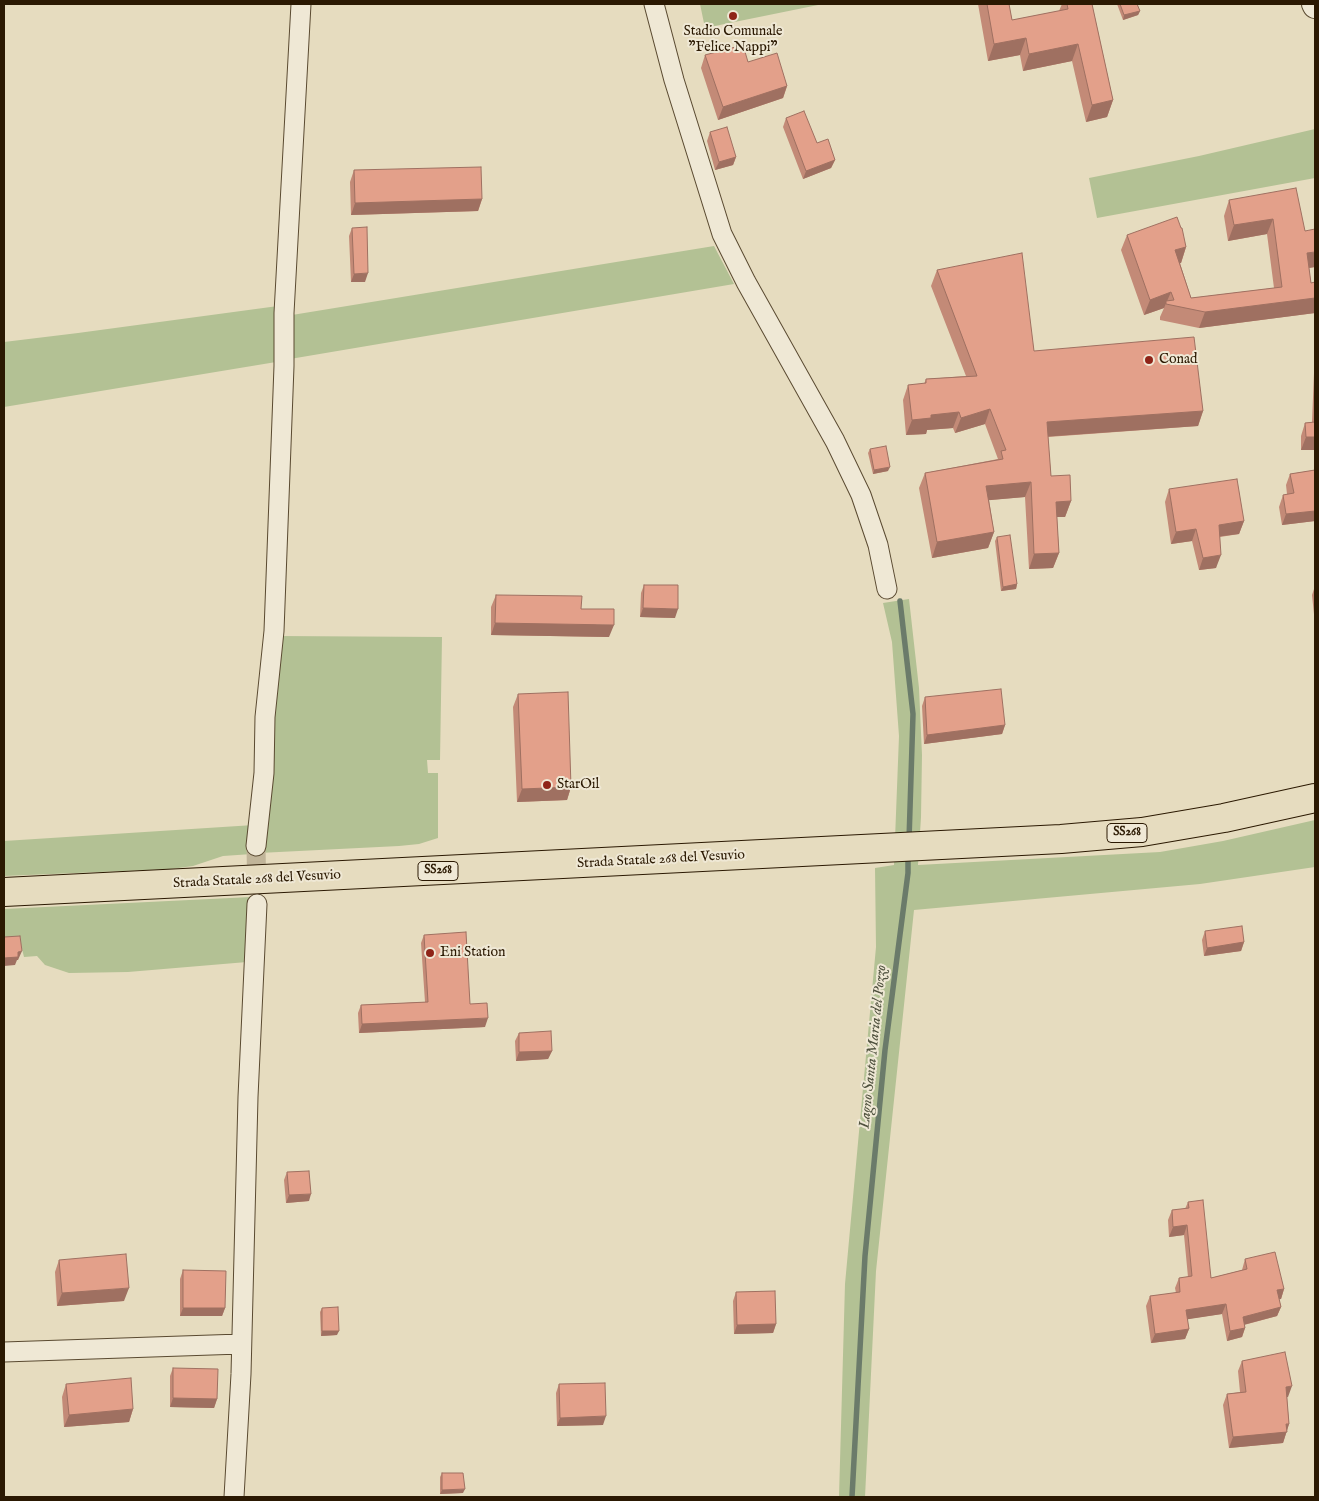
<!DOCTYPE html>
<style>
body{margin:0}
#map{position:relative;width:1319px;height:1501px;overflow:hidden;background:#e6dcbf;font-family:"IM FELL English",serif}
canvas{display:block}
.frame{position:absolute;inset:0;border:5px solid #2b1902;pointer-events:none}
</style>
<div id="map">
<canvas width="1319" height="1501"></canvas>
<div class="frame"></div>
</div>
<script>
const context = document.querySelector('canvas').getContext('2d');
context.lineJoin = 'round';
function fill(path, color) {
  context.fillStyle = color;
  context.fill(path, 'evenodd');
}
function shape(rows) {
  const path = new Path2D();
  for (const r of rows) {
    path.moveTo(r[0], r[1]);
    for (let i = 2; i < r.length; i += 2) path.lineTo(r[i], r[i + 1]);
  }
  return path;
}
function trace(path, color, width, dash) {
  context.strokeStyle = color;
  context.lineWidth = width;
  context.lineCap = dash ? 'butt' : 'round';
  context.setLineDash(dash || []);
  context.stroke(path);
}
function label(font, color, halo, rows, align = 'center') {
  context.font = font + ' "IM FELL English",serif';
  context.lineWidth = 4;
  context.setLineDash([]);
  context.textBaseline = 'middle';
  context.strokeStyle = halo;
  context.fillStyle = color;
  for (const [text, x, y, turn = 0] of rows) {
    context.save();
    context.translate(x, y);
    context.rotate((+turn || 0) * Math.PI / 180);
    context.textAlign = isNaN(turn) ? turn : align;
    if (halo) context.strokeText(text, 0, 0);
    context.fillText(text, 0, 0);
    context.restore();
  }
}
fill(shape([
 [700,4,823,4,705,28],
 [1315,129,1315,178,1097,218,1089,178,1199,156],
 [714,246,734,284,290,359,292,315],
 [278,306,276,362,4,407,4,342,78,333],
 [909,599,919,688,922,755,921,817,918,865,1160,852,1223,841,1315,820,1315,867,1200,884,914,910,876,1271,865,1497,839,1497,845,1284,876,947,875,868,894,865,899,736,892,642,883,603],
 [277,636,442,637,440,760,427,760,428,773,438,773,438,838,419,844,399,846,259,853],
 [254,825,252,854,223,856,193,866,171,869,4,876,4,841],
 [251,897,250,959,247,962,128,972,69,973,45,965,37,956,24,957,20,941,4,942,4,909]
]), '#b3c194');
trace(shape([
 [900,601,913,714,909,840],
 [852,1497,865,1256,885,1050,908,873,908,854]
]), '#6b7b6a', 5.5);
trace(shape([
 [256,846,257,904]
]), '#c1b599', 19, [19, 9]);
const minor = shape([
 [654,4,674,80,722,234,746,282,835,441,861,495,878,545,887,589],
 [256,846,264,773,265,717,274,631,284,366,284,313,301,4],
 [4,1352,241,1344],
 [234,1497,241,1374,248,1097,257,904]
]);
const tertiary = shape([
 [1314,4,1315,6]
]);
const trunk = shape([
 [4,892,1061,839,1142,832,1224,818,1315,798]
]);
trace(minor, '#5a4a31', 21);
trace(tertiary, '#5a4a31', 26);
trace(trunk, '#2b1902', 30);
trace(minor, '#efe8d5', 19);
trace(tertiary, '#efe8d5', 24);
trace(trunk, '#e6dcbf', 28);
fill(shape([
 [978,4,1009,4,1012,20,1059,11,1062,4,1092,4,1113,100,1107,117,1086,122,1072,61,1023,71,1020,55,988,61],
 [1117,4,1137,4,1140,11,1138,15,1123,20],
 [705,55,748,62,787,86,783,98,718,120,701,68],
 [786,118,817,143,835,160,831,168,803,179,783,127],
 [710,132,736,157,733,165,715,170,707,141],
 [354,170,482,199,478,211,351,215,350,182],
 [1229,200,1305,231,1315,267,1309,268,1311,283,1315,282,1315,313,1199,328,1160,320,1160,317,1164,308,1144,315,1121,250,1127,235,1186,247,1181,263,1180,263,1191,298,1274,288,1267,234,1228,241,1224,216],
 [352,228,365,282,351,282,349,236],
 [937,270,1034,351,1203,411,1198,426,1048,437,1051,476,1071,501,1065,517,1057,517,1059,553,1053,568,1029,569,1025,497,989,500,994,532,988,548,932,558,919,488,925,473,998,459,985,424,955,433,953,428,927,430,926,434,906,435,903,400,908,385,924,384,926,379,966,376,931,286],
 [1315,371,1315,450,1301,450,1301,436,1305,423,1312,422,1314,373],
 [870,449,888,471,873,474,868,453],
 [1315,470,1315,521,1282,525,1279,507,1283,495,1287,494,1286,485,1290,474],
 [1169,489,1244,521,1239,534,1220,537,1216,568,1199,570,1192,541,1171,544,1165,502],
 [997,537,1017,584,1016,589,1001,591,995,541],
 [644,585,675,618,640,617,641,593],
 [1315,586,1315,624,1312,595],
 [496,595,581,609,609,637,491,635,491,607],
 [518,694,571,787,567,800,517,802,513,707],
 [925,697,1005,725,1002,734,924,744,922,706],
 [1205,931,1244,942,1241,951,1204,956,1202,940],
 [424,935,485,1027,359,1033,358,1013,361,1005,425,1002,421,943],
 [519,1033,552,1051,548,1059,516,1061,515,1041],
 [287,1172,309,1201,286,1203,284,1180],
 [1188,1202,1211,1278,1242,1270,1245,1259,1284,1289,1281,1299,1279,1299,1281,1307,1277,1316,1244,1325,1245,1328,1242,1337,1227,1341,1222,1314,1187,1319,1189,1329,1185,1339,1151,1343,1146,1306,1150,1296,1176,1293,1175,1288,1179,1278,1188,1277,1184,1235,1169,1237,1168,1220,1172,1210,1185,1209],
 [59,1260,124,1301,57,1306,55,1272],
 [183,1270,225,1308,222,1316,180,1316,180,1279],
 [736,1292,776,1324,773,1333,734,1334,733,1301],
 [322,1308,337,1335,321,1336,320,1312],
 [1242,1361,1288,1397,1287,1397,1289,1424,1283,1443,1229,1448,1223,1405,1227,1394,1240,1392,1238,1371],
 [173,1368,217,1399,214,1408,170,1407,170,1376],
 [66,1384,133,1409,129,1422,64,1427,62,1397],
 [559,1384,603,1425,557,1426,556,1393],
 [442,1473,463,1493,440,1494,440,1477]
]), '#c38a77');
fill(shape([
 [1140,11,1138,15,1123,20,1124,15],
 [1026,38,1020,55,988,61,994,44],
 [1078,44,1072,61,1023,71,1029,54],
 [787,86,783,98,718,120,723,107],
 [1113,100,1107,117,1086,122,1092,105],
 [736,157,733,165,715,170,719,162],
 [835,160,831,168,803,179,806,171],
 [482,199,478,211,351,215,355,203],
 [1273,219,1267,234,1228,241,1234,225],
 [1186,247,1181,263,1170,266,1175,250],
 [1315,252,1315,267,1301,269,1307,253],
 [368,273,365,282,351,282,354,274],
 [1171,292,1164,308,1144,315,1150,300],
 [1315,298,1315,313,1199,328,1205,312],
 [990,409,985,424,955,433,961,418],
 [1203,411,1198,426,1041,437,1047,422],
 [959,412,953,428,927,430,926,434,906,435,912,420,931,415],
 [1306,437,1315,437,1315,450,1301,450],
 [890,467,888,471,873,474,874,470],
 [1031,482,1025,497,980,501,986,486],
 [1071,501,1065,517,1051,517,1056,502],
 [1315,511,1315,521,1282,525,1286,514],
 [1244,521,1239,534,1215,537,1219,525],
 [1196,529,1192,541,1171,544,1176,532],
 [994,532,988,548,932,558,937,542],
 [1059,553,1053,568,1029,569,1034,554],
 [1221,555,1216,568,1199,570,1203,558],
 [1017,584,1016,589,1001,591,1003,587],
 [643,608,678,609,675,618,640,617],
 [495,623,614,625,609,637,491,635],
 [1005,725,1002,734,924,744,927,735],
 [571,787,567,800,517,802,522,789],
 [1244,942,1241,951,1204,956,1207,948],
 [22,951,18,960,17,960,15,965,4,966,4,958,18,952],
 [488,1018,485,1027,359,1033,362,1024],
 [552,1051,548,1059,516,1061,519,1052],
 [311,1194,309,1201,286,1203,289,1195],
 [1187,1225,1184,1235,1169,1237,1173,1227],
 [129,1288,124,1301,57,1306,62,1293],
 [1284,1289,1281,1299,1274,1300,1277,1290],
 [1226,1304,1222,1314,1183,1320,1186,1310],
 [1281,1307,1277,1316,1239,1326,1243,1317],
 [183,1308,225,1308,222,1316,180,1316],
 [776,1324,773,1333,734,1334,737,1325],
 [1245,1328,1242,1337,1227,1341,1230,1331],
 [1189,1329,1185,1339,1151,1343,1155,1334],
 [322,1331,339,1331,337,1335,321,1336],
 [1292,1386,1288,1397,1282,1398,1286,1387],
 [173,1398,217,1399,214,1408,170,1407],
 [133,1409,129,1422,64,1427,69,1415],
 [606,1416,603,1425,557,1426,560,1418],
 [1289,1424,1283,1443,1229,1448,1233,1437],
 [465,1489,463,1493,440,1494,442,1490]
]), '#9f7061');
const building = shape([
 [987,4,1009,4,1012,20,1068,9,1067,4,1092,4,1113,100,1092,105,1078,44,1029,54,1026,38,994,44,987,4],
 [1120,4,1137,4,1140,11,1124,15,1120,4],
 [743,45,748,62,777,53,787,86,723,107,705,55,743,45],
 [804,111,817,143,828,139,835,160,806,171,786,118,804,111],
 [727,127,736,157,719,162,710,132,727,127],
 [481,167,482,199,355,203,354,170,481,167],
 [1296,188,1305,231,1315,229,1315,252,1307,253,1311,283,1315,282,1315,298,1205,312,1166,304,1166,301,1174,300,1171,292,1150,300,1127,235,1177,217,1181,228,1182,228,1186,247,1175,250,1191,298,1282,287,1273,219,1234,225,1229,200,1296,188],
 [367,227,368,273,354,274,352,228,367,227],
 [1022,253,1034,351,1194,337,1203,411,1047,422,1051,476,1070,475,1071,501,1056,502,1059,553,1034,554,1031,482,986,486,994,532,937,542,925,473,1003,459,1001,451,1006,450,990,409,961,418,959,412,931,415,931,418,912,420,908,385,926,383,926,379,977,376,937,270,1022,253],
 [1315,422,1315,437,1306,437,1305,423,1315,422],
 [886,446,890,467,874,470,870,449,886,446],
 [1315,470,1315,511,1286,514,1283,495,1294,493,1290,474,1315,470],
 [1237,479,1244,521,1219,525,1221,555,1203,558,1196,529,1176,532,1169,489,1237,479],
 [1010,535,1017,584,1003,587,997,537,1010,535],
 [644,585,678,585,678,609,643,608,644,585],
 [496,595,582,596,581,609,614,609,614,625,495,623,496,595],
 [1001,689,1005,725,927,735,925,697,1001,689],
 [568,692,571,787,522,789,518,694,568,692],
 [1242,926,1244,942,1207,948,1205,931,1242,926],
 [466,932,470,1004,487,1003,488,1018,362,1024,361,1005,428,1002,424,935,466,932],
 [20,936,22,951,18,952,18,957,4,958,4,937,20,936],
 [551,1031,552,1051,519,1052,519,1033,551,1031],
 [309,1171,311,1194,289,1195,287,1172,309,1171],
 [1203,1200,1211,1278,1247,1269,1245,1259,1275,1252,1284,1289,1277,1290,1281,1307,1243,1317,1245,1328,1230,1331,1226,1304,1186,1310,1189,1329,1155,1334,1150,1296,1180,1292,1179,1278,1192,1276,1187,1225,1173,1227,1172,1210,1189,1208,1188,1202,1203,1200],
 [126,1254,129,1288,62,1293,59,1260,126,1254],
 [183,1270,226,1271,225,1308,183,1308,183,1270],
 [775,1291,776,1324,737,1325,736,1292,775,1291],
 [338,1307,339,1331,322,1331,322,1308,338,1307],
 [1285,1352,1292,1386,1286,1387,1289,1424,1286,1424,1287,1432,1233,1437,1227,1394,1246,1392,1242,1361,1285,1352],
 [173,1368,218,1369,217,1399,173,1398,173,1368],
 [131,1378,133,1409,69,1415,66,1384,131,1378],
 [605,1383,606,1416,560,1418,559,1384,605,1383],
 [442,1473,463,1473,465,1489,442,1490,442,1473]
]);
fill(building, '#e3a08a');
trace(building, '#9f7061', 1);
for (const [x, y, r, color] of [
 [733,16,5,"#8f2418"],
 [1149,360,5,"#8f2418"],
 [547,785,5,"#8f2418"],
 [430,953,5,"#8f2418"]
]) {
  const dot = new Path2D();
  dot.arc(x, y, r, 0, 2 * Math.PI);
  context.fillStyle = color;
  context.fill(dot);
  trace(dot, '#efe8d5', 2);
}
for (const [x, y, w] of [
 [1127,833,40],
 [438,871,40]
]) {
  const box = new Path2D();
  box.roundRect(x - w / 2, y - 9.5, w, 19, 4);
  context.fillStyle = '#efe8d5';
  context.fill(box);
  trace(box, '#2b1902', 1);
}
label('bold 12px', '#2b1902', null, [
 ["SS268",1127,833],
 ["SS268",438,871]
]);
label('14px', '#2b1902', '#efe8d5', [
 ["Stadio Comunale",733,32,"center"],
 ["\"Felice Nappi\"",733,48,"center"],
 ["Conad",1159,360],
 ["StarOil",557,785],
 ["Eni Station",440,953]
], 'left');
label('14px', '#2b1902', '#efe8d5', [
 ["Strada Statale 268 del Vesuvio",661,860,-3],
 ["Strada Statale 268 del Vesuvio",257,880,-3]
]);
label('italic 15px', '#50523f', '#efe8d5', [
 ["Lagno Santa Maria del Pozzo",874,1047,-84]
]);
</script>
